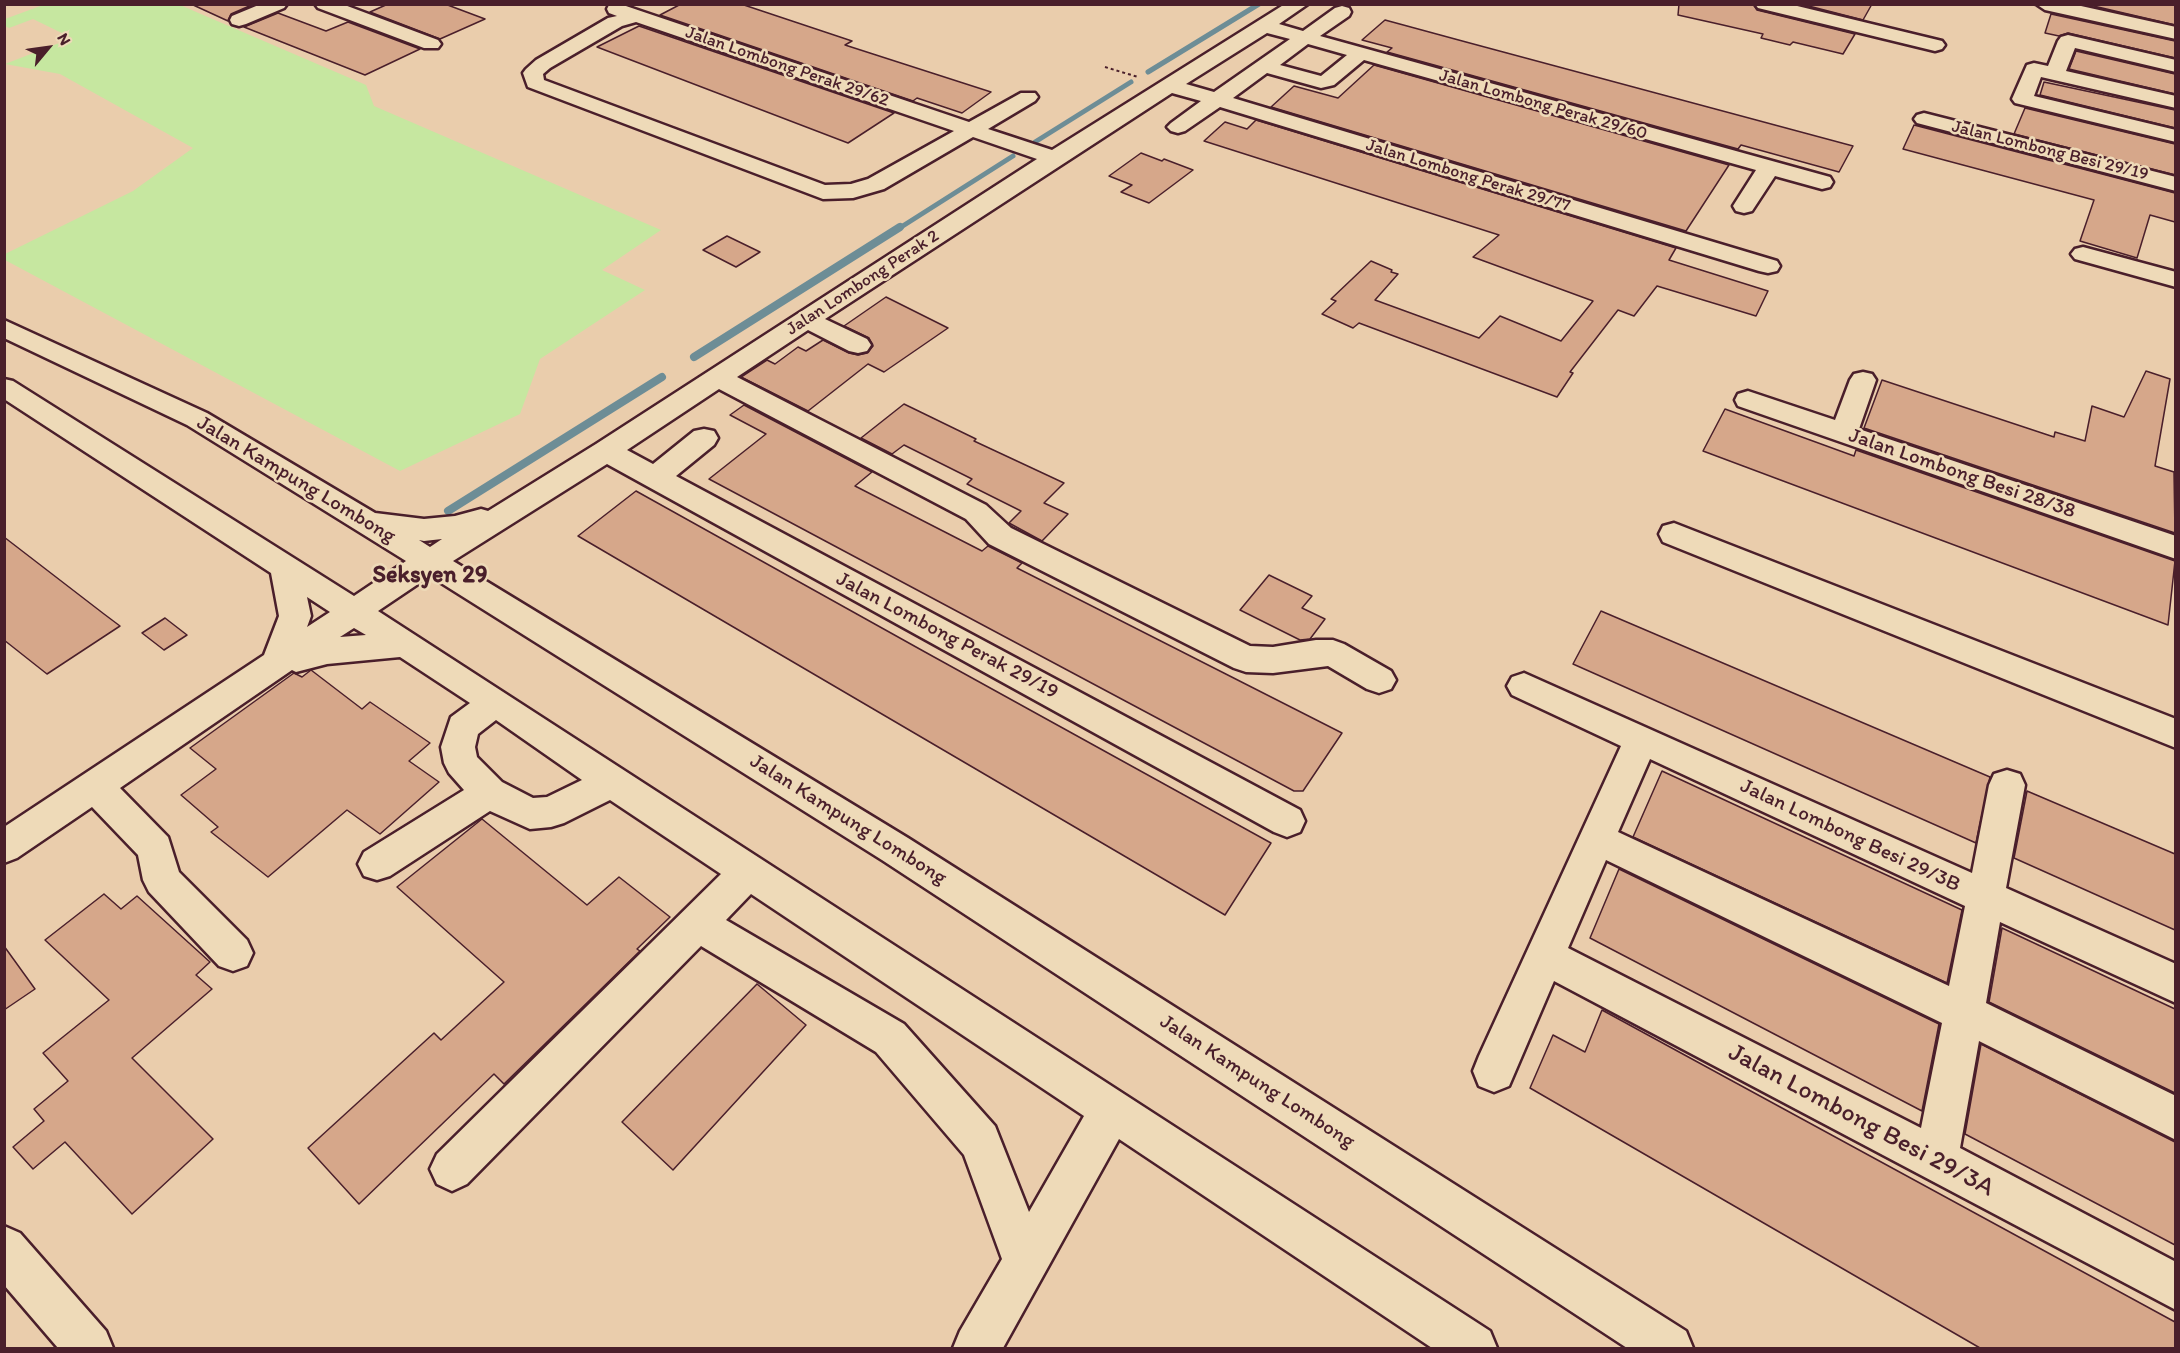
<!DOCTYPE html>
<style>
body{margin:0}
#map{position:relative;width:2180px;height:1353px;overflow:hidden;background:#eacdac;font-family:Itim,sans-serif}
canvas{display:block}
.frame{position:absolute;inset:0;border:6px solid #4a1f2b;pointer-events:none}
.north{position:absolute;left:18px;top:18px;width:60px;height:60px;-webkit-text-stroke:4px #eedab8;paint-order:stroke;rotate:61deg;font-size:16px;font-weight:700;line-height:24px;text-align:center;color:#4a1f2b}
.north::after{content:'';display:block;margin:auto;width:21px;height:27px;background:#4a1f2b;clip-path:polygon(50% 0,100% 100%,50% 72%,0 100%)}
</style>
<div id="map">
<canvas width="2180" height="1353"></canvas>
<div class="frame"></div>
<div class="north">N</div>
</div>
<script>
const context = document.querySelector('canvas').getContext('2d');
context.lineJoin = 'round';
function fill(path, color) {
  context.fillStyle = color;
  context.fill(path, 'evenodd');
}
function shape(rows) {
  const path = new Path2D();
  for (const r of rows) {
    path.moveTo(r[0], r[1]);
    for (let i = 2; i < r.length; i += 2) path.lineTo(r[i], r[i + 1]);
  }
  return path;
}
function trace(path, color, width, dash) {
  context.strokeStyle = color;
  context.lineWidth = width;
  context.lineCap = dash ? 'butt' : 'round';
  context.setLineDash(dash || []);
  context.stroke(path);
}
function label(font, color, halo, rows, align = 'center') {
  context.font = font + ' Itim,sans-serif';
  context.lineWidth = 5;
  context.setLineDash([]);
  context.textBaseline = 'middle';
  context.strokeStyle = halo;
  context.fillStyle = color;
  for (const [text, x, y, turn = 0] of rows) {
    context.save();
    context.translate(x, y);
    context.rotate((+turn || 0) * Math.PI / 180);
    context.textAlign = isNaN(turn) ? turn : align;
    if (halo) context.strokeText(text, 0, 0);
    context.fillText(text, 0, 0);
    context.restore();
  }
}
fill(shape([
 [43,5,180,5,366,85,374,106,661,230,602,270,645,290,540,359,520,414,400,471,5,260,5,254,133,191,193,148,60,74,5,64,72,38,33,19,9,28,5,26,5,19]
]), '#c6e7a0');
trace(shape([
 [1148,72,1259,4],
 [1035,142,1131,82],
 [898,229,1013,156]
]), '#6d8d96', 5);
trace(shape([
 [694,357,900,227],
 [448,511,662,377]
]), '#6d8d96', 8);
const building = shape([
 [191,4,254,4,231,14,228,21,191,4],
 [388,4,445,4,485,19,440,39,370,12,388,4],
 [681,4,741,4,852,41,845,45,991,92,962,113,917,98,913,101,660,15,681,4],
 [1679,4,1753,4,1757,10,1855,34,1843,54,1793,42,1790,45,1761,38,1763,34,1678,15,1679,4],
 [1801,4,1872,4,1863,20,1801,4],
 [2085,4,2175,4,2175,25,2085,4],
 [278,13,326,31,348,22,420,49,365,75,244,27,278,13],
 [2051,14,2175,41,2175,58,2068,33,2059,36,2045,33,2051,14],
 [1385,20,1466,42,1853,146,1839,172,1741,145,1738,149,1387,52,1392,48,1362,40,1385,20],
 [639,26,894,113,848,143,597,47,639,26],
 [2076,51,2175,74,2175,94,2069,69,2076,51],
 [1374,65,1729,165,1686,231,1271,107,1294,86,1338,98,1374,65],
 [2044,82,2175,110,2175,128,2040,95,2044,82],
 [2025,108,2175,144,2175,175,2014,134,2025,108],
 [1256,120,1676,248,1669,260,1768,291,1756,316,1657,286,1634,316,1618,310,1570,372,1573,373,1557,397,1359,323,1353,328,1322,314,1336,301,1331,299,1371,261,1392,270,1391,272,1398,274,1375,300,1479,338,1500,316,1561,341,1593,301,1473,257,1499,235,1204,141,1225,122,1247,129,1256,120],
 [1914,125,2175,193,2175,222,2150,215,2137,258,2080,241,2094,200,1903,149,1914,125],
 [1141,153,1162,161,1164,159,1193,170,1149,203,1121,192,1132,185,1109,176,1141,153],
 [727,236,760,252,736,267,703,250,727,236],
 [886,297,948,328,884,372,868,364,808,411,741,377,767,360,775,364,798,347,806,351,823,340,849,353,858,355,867,353,873,346,869,338,844,326,886,297],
 [2146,371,2170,379,2155,466,2174,472,2175,533,1864,428,1882,380,2054,437,2055,432,2085,441,2092,406,2124,417,2146,371],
 [904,404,976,439,974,441,1064,483,1044,503,1068,514,1042,541,1009,523,1021,511,967,484,972,479,904,445,892,454,861,438,904,404],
 [744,405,872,472,855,486,982,551,988,546,1022,563,1017,568,1342,733,1303,791,1294,791,709,479,766,434,730,415,744,405],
 [1725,409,1854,456,1856,450,2175,561,2168,625,1703,451,1725,409],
 [636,491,925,652,1271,843,1225,915,578,536,636,491],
 [4,537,104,614,120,626,47,674,4,640,4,537],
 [1269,575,1312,596,1302,608,1325,619,1310,639,1300,640,1240,610,1269,575],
 [1601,611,1990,777,1976,843,1573,664,1601,611],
 [165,618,187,635,164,650,142,633,165,618],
 [311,670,362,709,370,702,430,743,409,761,439,782,380,834,347,810,268,877,211,832,218,827,181,795,216,769,190,748,294,673,302,677,311,670],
 [1662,771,1962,910,1947,983,1633,837,1662,771],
 [2027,791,2175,854,2175,930,2014,858,2027,791],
 [482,819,587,905,619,877,670,917,637,949,640,951,504,1084,494,1074,359,1204,308,1148,434,1033,441,1040,504,982,397,887,482,819],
 [1619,869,1939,1024,1922,1111,1590,938,1619,869],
 [104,894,121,909,137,896,210,962,196,975,212,989,132,1058,213,1139,132,1214,65,1142,33,1169,13,1147,44,1121,34,1109,68,1081,43,1053,109,1000,45,940,104,894],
 [2002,928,2175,1009,2175,1093,1989,1002,2002,928],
 [4,946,35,989,4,1010,4,946],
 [757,984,806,1025,673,1170,622,1122,757,984],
 [1602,1010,2175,1322,2175,1348,1980,1348,1530,1088,1553,1035,1585,1052,1602,1010],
 [1981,1044,2175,1142,2175,1245,1965,1134,1981,1044]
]);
fill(building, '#d6a78a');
trace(building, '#4a1f2b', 1.5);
const minor = shape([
 [261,4,287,4,284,8,246,24,239,26,232,24,230,20,232,16,261,4],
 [315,4,342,4,438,40,441,44,438,48,424,48,318,8,315,4],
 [620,4,969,122,1021,93,1035,93,1038,97,1035,101,988,129,1052,150,1285,4,1308,4,1279,24,1303,31,1335,8,1342,6,1349,8,1351,12,1349,16,1320,36,1830,177,1833,182,1830,187,1822,189,1775,176,1752,211,1744,213,1736,211,1733,206,1756,170,1364,60,1334,85,1321,88,1267,73,1233,98,1777,261,1780,266,1777,271,1768,273,1759,271,1220,107,1185,131,1178,133,1171,131,1167,127,1171,123,1201,101,1172,93,825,319,867,339,871,345,867,351,858,353,849,351,808,330,737,377,986,505,1011,528,1250,646,1273,647,1316,640,1333,640,1344,644,1391,671,1396,680,1391,689,1379,693,1367,689,1328,666,1273,673,1246,672,1234,668,989,544,966,519,719,389,627,450,653,464,694,431,704,429,714,431,718,438,714,445,676,476,1300,810,1305,821,1300,832,1287,837,1274,832,607,464,453,561,908,838,1686,1331,1693,1348,1627,1348,882,860,430,576,378,611,1490,1331,1497,1348,1432,1348,1119,1139,1003,1348,953,1348,960,1331,1002,1259,964,1155,876,1052,701,946,467,1184,452,1191,437,1184,430,1169,437,1154,721,874,610,800,564,823,551,827,530,829,490,811,390,876,377,880,364,876,358,864,364,852,464,790,449,773,444,763,441,747,451,717,470,703,400,657,327,664,296,672,292,670,120,788,168,837,179,872,247,940,253,953,247,966,233,971,219,966,149,892,143,880,138,855,92,807,17,858,4,863,4,827,264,655,279,616,271,573,4,399,4,379,13,381,354,596,406,561,187,425,4,338,4,320,207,413,375,513,424,519,455,516,481,509,488,511,596,444,1037,159,973,137,884,189,853,198,823,199,528,87,523,73,526,69,536,60,608,18,617,16,609,13,607,9,609,5,620,4],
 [636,22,954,131,868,179,851,184,825,185,544,80,543,74,550,68,622,26,636,22],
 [1267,33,1290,39,1214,92,1186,84,1267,33],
 [1308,44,1347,55,1321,76,1280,65,1308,44],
 [442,539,430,547,419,540,424,541,442,539],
 [307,597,330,612,307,627,311,616,307,597],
 [354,628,366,635,340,637,354,628],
 [496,720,582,780,547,797,533,798,502,782,477,757,475,747,478,734,496,720],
 [751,894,1084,1116,1029,1212,995,1126,904,1024,726,920,751,894],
 [1755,4,1789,4,1942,41,1945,45,1942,49,1935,51,1758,8,1755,4],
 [2036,4,2072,4,2176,27,2176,39,2045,10,2036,4],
 [2068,35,2176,60,2176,72,2075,48,2066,71,2176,96,2176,108,2041,77,2034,96,2176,130,2176,142,2015,103,2012,99,2027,65,2034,63,2048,66,2058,41,2061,37,2068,35],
 [1924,113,2176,177,2176,191,1917,123,1914,119,1917,115,1924,113],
 [2083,247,2176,272,2176,287,2075,259,2071,254,2075,249,2083,247],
 [1863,372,1872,374,1876,380,1859,429,2176,536,2176,559,1738,406,1735,400,1738,394,1748,391,1835,420,1850,380,1854,374,1863,372],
 [1674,523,2176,719,2176,748,1663,542,1659,534,1663,526,1674,523],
 [1524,673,1972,873,1989,785,1994,774,2007,770,2020,774,2025,785,2006,888,2176,964,2176,1003,2000,922,1986,1003,2176,1096,2176,1140,1979,1041,1960,1148,2176,1262,2176,1310,1554,981,1509,1086,1494,1092,1479,1086,1473,1071,1479,1056,1621,746,1512,695,1507,686,1512,677,1524,673],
 [1650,759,1965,906,1949,986,1618,832,1650,759],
 [1606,860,1942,1023,1921,1128,1568,948,1606,860],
 [4,1226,20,1233,106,1331,113,1348,58,1348,4,1285,4,1226]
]);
trace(minor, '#4a1f2b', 5);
trace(shape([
 [1105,67,1138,77]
]), '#4a1f2b', 2, [3, 3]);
fill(minor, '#eedab8');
label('18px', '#4a1f2b', '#eedab8', [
 ["Jalan Lombong Perak 29/62",787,67,19],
 ["Jalan Lombong Perak 29/60",1543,105,16],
 ["Jalan Lombong Besi 29/19",2050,151,14],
 ["Jalan Lombong Perak 29/77",1468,176,17],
 ["Jalan Lombong Perak 2",863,283,-33]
]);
label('21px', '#4a1f2b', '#eedab8', [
 ["Jalan Lombong Besi 28/38",1962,474,19],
 ["Jalan Kampung Lombong",296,480,31],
 ["Jalan Lombong Perak 29/19",947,636,28],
 ["Jalan Kampung Lombong",848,820,32],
 ["Jalan Lombong Besi 29/3B",1850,836,25],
 ["Jalan Kampung Lombong",1257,1082,33]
]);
label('bold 24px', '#4a1f2b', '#eedab8', [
 ["Seksyen 29",430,576]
]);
label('26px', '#4a1f2b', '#eedab8', [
 ["Jalan Lombong Besi 29/3A",1861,1121,28]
]);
</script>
